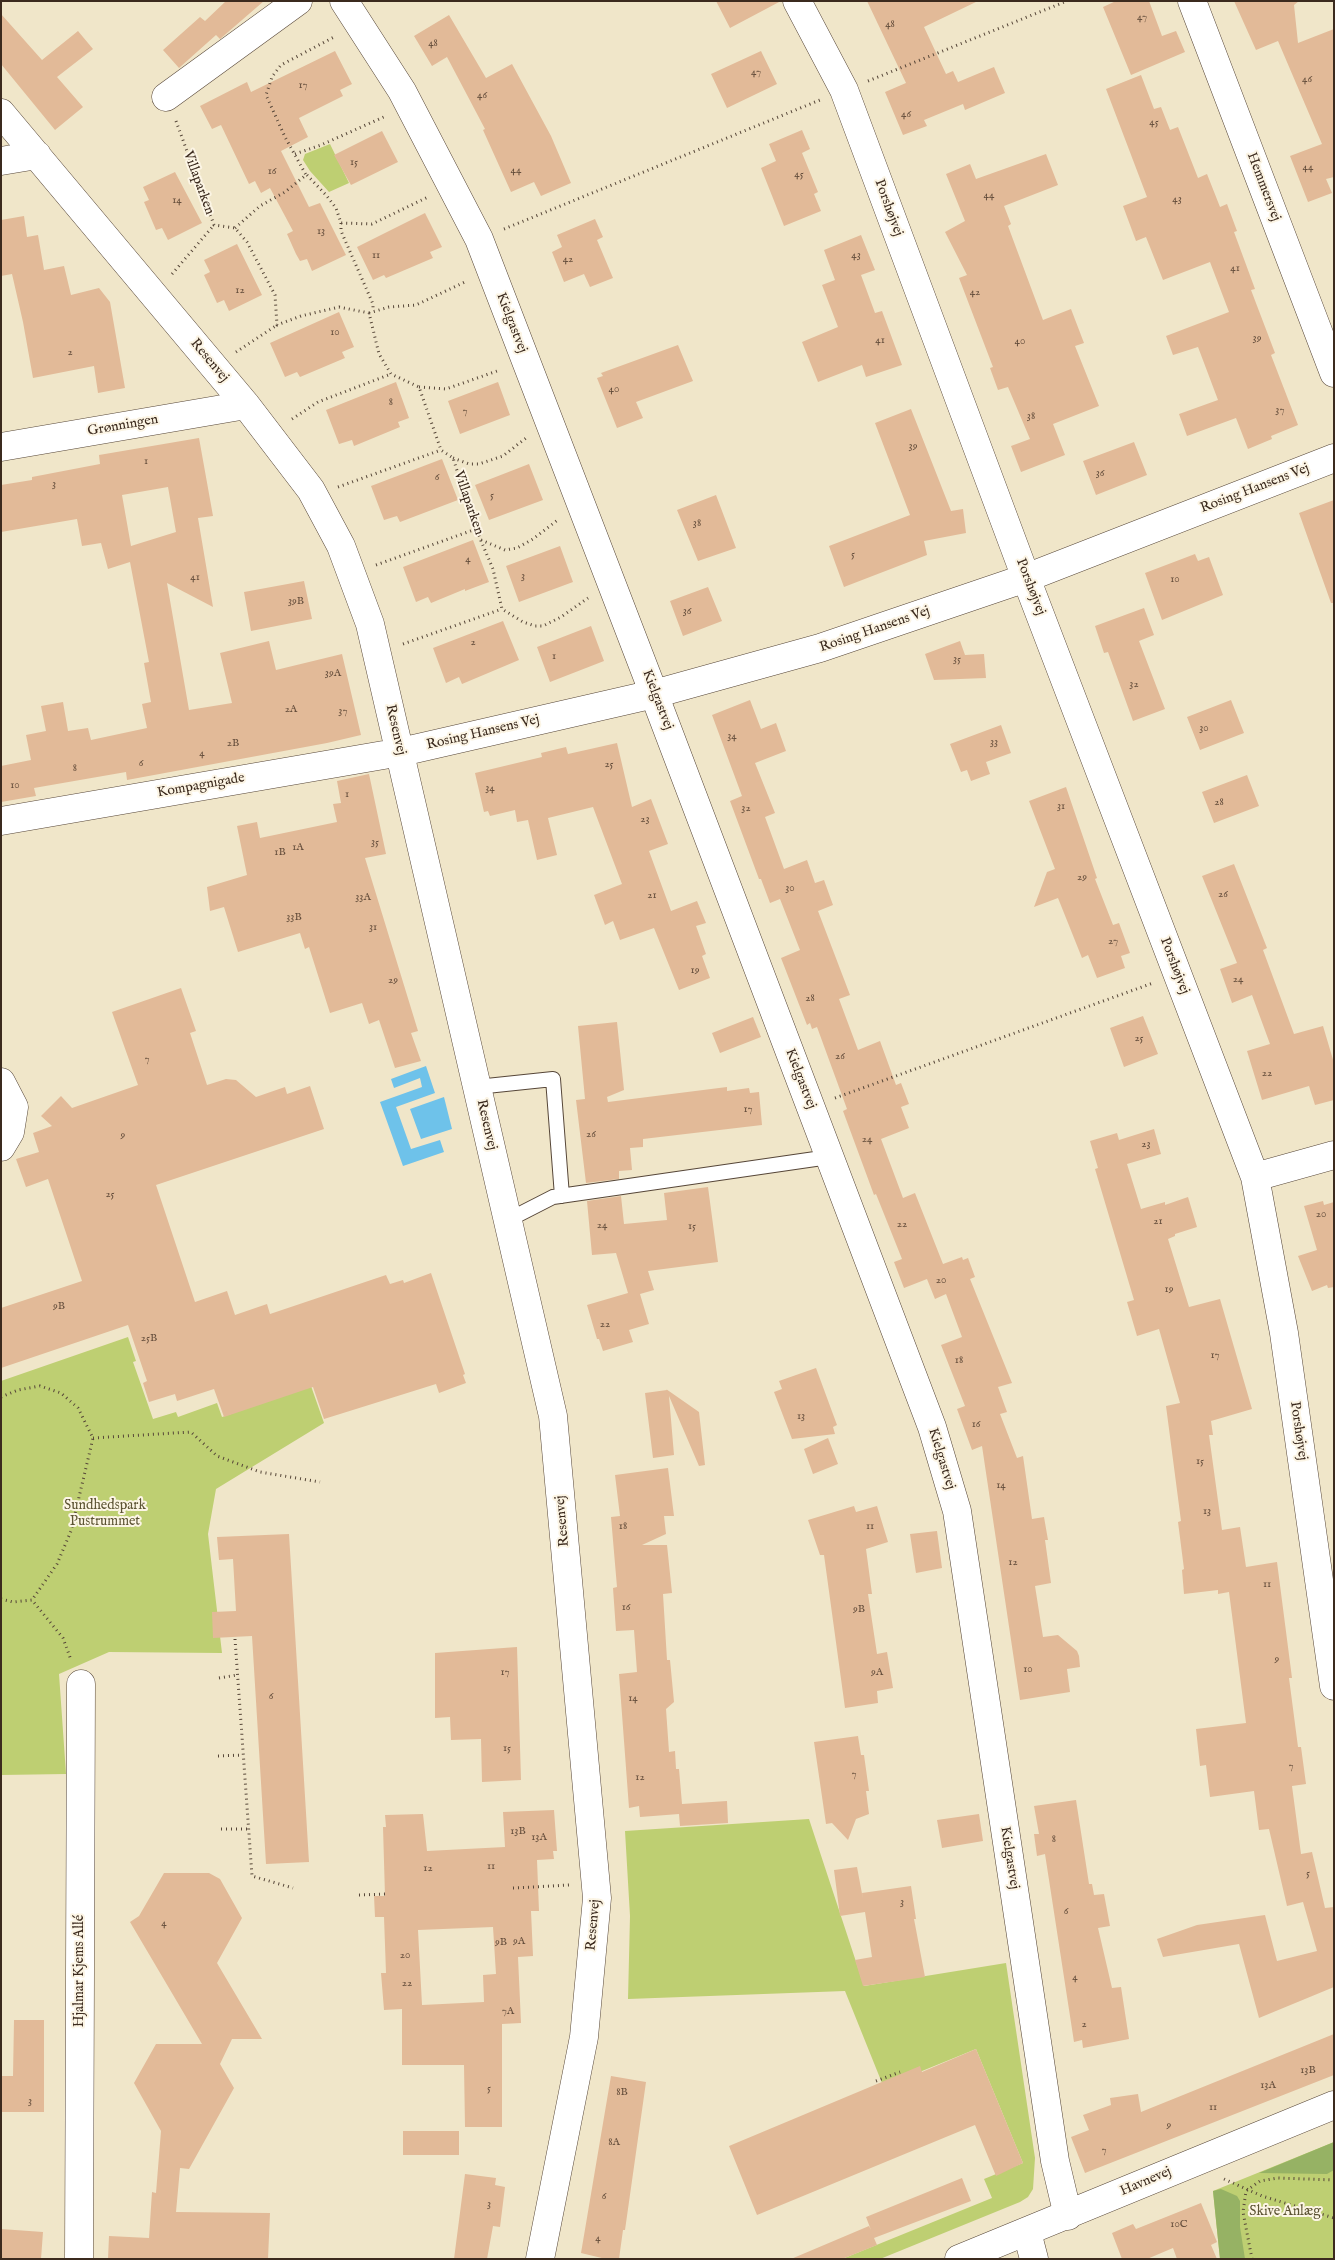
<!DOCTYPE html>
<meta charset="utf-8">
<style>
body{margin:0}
#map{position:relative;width:1335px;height:2260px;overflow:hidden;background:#f0e6c9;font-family:"IM FELL English",serif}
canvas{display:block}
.frame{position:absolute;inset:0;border:2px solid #3b2a1e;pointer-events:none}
</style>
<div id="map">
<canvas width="1335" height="2260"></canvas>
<div class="frame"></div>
</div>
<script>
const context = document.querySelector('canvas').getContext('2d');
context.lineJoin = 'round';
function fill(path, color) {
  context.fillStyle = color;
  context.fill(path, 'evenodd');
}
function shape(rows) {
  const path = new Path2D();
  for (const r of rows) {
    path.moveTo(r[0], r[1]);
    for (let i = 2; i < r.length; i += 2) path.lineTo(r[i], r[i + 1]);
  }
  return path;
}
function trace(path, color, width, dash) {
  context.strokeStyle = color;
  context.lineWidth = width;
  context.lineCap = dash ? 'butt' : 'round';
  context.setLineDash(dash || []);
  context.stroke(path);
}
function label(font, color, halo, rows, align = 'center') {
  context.font = font + ' "IM FELL English",serif';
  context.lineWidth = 4;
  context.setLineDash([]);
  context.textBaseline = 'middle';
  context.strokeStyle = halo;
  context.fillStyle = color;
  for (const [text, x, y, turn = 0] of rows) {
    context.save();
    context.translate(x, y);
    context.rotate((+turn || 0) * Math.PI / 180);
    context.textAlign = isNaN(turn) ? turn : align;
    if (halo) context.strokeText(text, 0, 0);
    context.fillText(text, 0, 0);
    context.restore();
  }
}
fill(shape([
 [330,144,349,183,329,192,310,171,303,160,305,154],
 [128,1337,136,1361,133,1362,153,1419,176,1412,178,1417,217,1403,222,1417,311,1386,324,1423,216,1489,208,1534,222,1653,109,1652,59,1674,66,1774,1,1775,1,1381],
 [809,1819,864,1986,1006,1963,1035,2158,1033,2189,1028,2197,1020,2202,880,2259,842,2259,992,2198,984,2179,1023,2163,976,2049,922,2071,882,2083,845,1991,628,1999,630,1916,625,1831],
 [1334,2142,1334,2259,1220,2259,1213,2191]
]), '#becf72');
fill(shape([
 [1334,2142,1334,2170,1327,2174,1259,2173],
 [1221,2189,1237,2196,1240,2201,1240,2227,1245,2259,1220,2259,1213,2191]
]), '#96b264');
fill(shape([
 [426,1066,435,1093,396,1107,411,1149,440,1140,444,1152,403,1166,380,1102,422,1087,420,1078,394,1088,391,1079],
 [444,1097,452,1129,421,1139,410,1109]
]), '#6ec2ea');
fill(shape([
 [226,1,264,1,220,39,216,35,179,68,163,50,200,17,205,21],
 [716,1,781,1,730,28],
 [867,1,978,1,924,27,946,74,953,71,958,82,994,67,1005,93,965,110,963,104,924,120,927,126,903,135,885,92,906,83],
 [1116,1,1149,1,1162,36,1176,31,1185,52,1131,75,1103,7],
 [1234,1,1299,1,1294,5,1298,43,1334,29,1334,177,1326,179,1332,193,1308,202,1290,156,1322,144,1278,41,1256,50],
 [1,14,42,60,78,31,93,49,57,77,83,107,55,130,1,64],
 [449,15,486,78,512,64,551,136,571,183,541,196,534,182,511,192,483,130,485,129,447,57,432,66,414,36],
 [335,51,352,84,340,90,343,96,299,118,308,137,281,151,309,207,320,203,346,255,312,271,307,259,300,261,296,254,287,234,293,231,270,188,261,193,255,181,249,184,221,125,212,129,200,106,247,82,251,92],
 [761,51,777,84,727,108,711,74],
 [1141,75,1154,109,1161,107,1170,130,1178,127,1198,178,1207,174,1220,207,1227,204,1237,231,1234,232,1255,289,1251,290,1275,353,1271,355,1298,425,1271,436,1272,439,1248,449,1236,418,1187,436,1179,414,1218,400,1198,347,1173,355,1166,336,1229,312,1210,262,1163,280,1146,237,1136,241,1123,206,1147,197,1106,89],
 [802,130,810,149,802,153,818,192,814,194,821,211,784,226,761,168,776,161,769,144],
 [382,131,398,162,351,185,334,155],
 [1046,154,1058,185,1004,206,1011,224,1008,226,1043,320,1071,309,1084,343,1075,346,1099,406,1053,424,1065,455,1021,472,1011,446,1030,439,1008,387,998,390,990,368,993,367,959,278,967,275,945,232,965,221,946,174,970,164,976,179],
 [175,172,202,223,168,240,162,228,156,230,144,202,149,200,143,187],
 [425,213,442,247,430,252,433,258,386,278,384,275,373,280,357,247],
 [24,216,27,237,38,235,44,270,64,266,71,295,99,288,110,302,125,388,98,393,94,366,33,378,23,322,12,274,1,276,1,220],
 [595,219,603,237,597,240,613,278,590,287,584,274,564,282,552,252,562,247,557,235],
 [861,235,875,270,861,275,875,313,882,311,902,365,866,377,862,365,818,382,802,342,838,327,822,285,835,280,824,250],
 [237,244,262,295,229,311,224,300,217,303,204,275,210,272,204,260],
 [339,312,354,347,342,352,345,358,300,377,297,372,285,377,270,343],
 [678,345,693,381,636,402,643,418,617,428,597,378,603,376,601,373],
 [396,382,409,418,398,422,400,427,354,446,352,440,339,444,326,410],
 [498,382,510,415,460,434,448,401],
 [911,409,951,511,963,509,966,533,924,541,927,555,844,587,829,546,910,515,875,423],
 [199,438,213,516,198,518,213,607,167,583,189,710,232,703,220,653,269,641,276,670,342,654,361,735,327,743,127,780,126,772,34,788,36,796,1,802,1,766,31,760,26,735,46,731,41,706,63,702,68,731,88,728,91,740,147,728,142,704,151,702,144,663,149,662,130,562,108,569,101,543,82,546,77,519,1,532,1,485,32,480,32,477,100,464,99,455],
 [168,487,176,532,131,546,122,495],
 [1134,442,1147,475,1096,495,1083,461],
 [442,459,458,500,400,522,397,516,384,520,371,486],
 [529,464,543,500,489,520,475,485],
 [716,495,736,548,698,561,677,510],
 [1334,500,1334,603,1331,603,1299,513],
 [473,540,489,582,465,591,465,589,431,603,428,597,416,602,403,567],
 [560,546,573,582,519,602,506,566],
 [1195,554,1198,561,1209,557,1223,595,1162,620,1145,573],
 [304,581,312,619,251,631,244,592],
 [708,587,722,621,683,636,670,601],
 [1144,608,1154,635,1139,641,1165,709,1133,721,1108,652,1104,653,1095,626],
 [503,621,519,660,462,684,459,677,446,683,433,648],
 [591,626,604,661,550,682,537,647],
 [960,641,965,655,984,654,986,678,934,680,925,654],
 [750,700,761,729,776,723,786,751,755,763,775,813,765,817,784,869,807,860,815,883,824,880,833,905,818,911,850,995,839,999,858,1050,880,1041,896,1085,901,1083,909,1104,901,1107,909,1128,881,1139,903,1198,915,1193,943,1264,962,1257,963,1260,968,1258,975,1277,970,1279,1012,1383,998,1387,1007,1412,1000,1414,1017,1458,1023,1456,1032,1519,1044,1517,1048,1540,1045,1540,1051,1583,1035,1586,1043,1637,1058,1635,1077,1651,1079,1656,1080,1667,1067,1669,1070,1692,1020,1700,982,1446,972,1450,957,1409,965,1406,941,1345,962,1337,946,1294,935,1299,927,1279,904,1288,894,1262,902,1259,876,1194,874,1195,843,1111,847,1109,817,1027,812,1029,810,1023,807,1025,781,958,800,950,780,899,770,903,761,879,759,879,730,801,742,796,712,715],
 [1231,700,1244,733,1200,750,1187,717],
 [1001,725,1011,753,986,762,990,774,971,781,967,770,961,772,950,744],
 [617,743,632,807,651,799,668,844,649,851,671,911,697,901,706,923,696,926,706,954,702,956,710,978,679,990,654,928,620,940,613,921,605,925,594,895,622,884,593,807,548,818,557,855,537,860,528,820,517,822,515,810,490,816,488,811,484,812,475,773,542,757,541,753,566,747,568,754],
 [369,774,386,854,365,858,418,1031,411,1033,421,1061,395,1068,379,1020,369,1024,362,1003,330,1013,309,947,305,949,300,933,238,952,224,907,210,911,207,887,247,875,237,826,257,822,260,838,337,822,333,804,341,803,337,781],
 [1247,775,1259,806,1214,823,1202,792],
 [1066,787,1097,878,1095,879,1113,925,1119,923,1130,953,1121,956,1125,968,1097,978,1088,955,1082,958,1058,898,1034,907,1047,872,1055,869,1029,801],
 [1234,864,1267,948,1263,950,1294,1034,1323,1026,1334,1063,1334,1100,1315,1105,1309,1086,1262,1100,1247,1051,1270,1044,1252,995,1232,1003,1220,969,1237,963,1202,876],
 [181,988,196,1031,190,1033,207,1085,226,1079,236,1080,256,1097,285,1087,287,1094,310,1086,324,1129,156,1185,195,1302,227,1291,235,1315,267,1304,270,1314,386,1275,390,1284,403,1280,404,1283,431,1273,465,1374,463,1375,466,1383,439,1393,436,1384,324,1419,313,1387,224,1417,214,1389,177,1401,175,1394,149,1402,143,1383,147,1381,128,1325,1,1368,1,1308,82,1281,48,1179,26,1187,16,1159,39,1152,33,1133,52,1126,41,1116,61,1096,72,1108,138,1085,112,1012],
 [1143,1016,1158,1054,1124,1067,1110,1028],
 [753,1017,761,1037,720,1053,712,1033],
 [617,1022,624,1090,607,1097,608,1102,727,1087,727,1091,749,1088,750,1093,759,1092,762,1125,643,1139,643,1147,630,1148,632,1170,619,1171,619,1179,586,1183,576,1100,585,1099,578,1026],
 [1154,1129,1161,1154,1127,1164,1141,1209,1165,1202,1165,1205,1188,1197,1197,1227,1175,1234,1175,1236,1168,1239,1189,1307,1220,1299,1252,1409,1211,1421,1213,1435,1209,1435,1222,1530,1240,1527,1246,1567,1277,1562,1292,1678,1289,1678,1298,1747,1301,1747,1306,1784,1292,1786,1301,1854,1312,1852,1325,1908,1334,1907,1334,1987,1259,2018,1239,1944,1163,1957,1157,1939,1197,1925,1265,1915,1277,1961,1317,1951,1303,1902,1287,1906,1269,1829,1259,1830,1254,1791,1210,1797,1206,1765,1200,1766,1196,1729,1246,1723,1229,1592,1218,1594,1218,1590,1184,1594,1182,1570,1184,1569,1178,1522,1181,1521,1166,1406,1180,1403,1159,1329,1137,1336,1127,1302,1134,1300,1095,1169,1098,1168,1090,1141,1117,1133,1119,1140],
 [708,1187,718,1262,648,1271,654,1290,640,1294,649,1324,629,1330,633,1342,603,1351,599,1339,597,1339,587,1305,628,1293,616,1253,592,1255,587,1201,621,1196,624,1224,667,1220,664,1193],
 [1323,1201,1324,1205,1334,1202,1334,1287,1328,1288,1327,1285,1312,1291,1298,1256,1317,1250,1304,1206],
 [816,1368,837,1425,833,1427,835,1434,792,1439,774,1392,782,1389,779,1381],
 [666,1389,699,1412,705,1465,699,1466,669,1396,674,1455,653,1458,645,1393,667,1390],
 [828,1438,838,1464,813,1474,804,1449],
 [668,1468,674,1516,664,1516,666,1534,642,1545,667,1545,672,1593,663,1594,667,1660,670,1660,674,1702,666,1709,669,1752,675,1751,676,1769,679,1769,682,1804,727,1801,728,1823,680,1826,679,1814,640,1817,639,1806,629,1808,619,1674,637,1672,634,1630,616,1631,613,1588,617,1587,611,1517,620,1516,615,1475],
 [854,1506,856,1512,877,1506,888,1542,866,1549,872,1594,868,1594,877,1654,887,1652,893,1688,877,1691,878,1703,845,1708,824,1555,820,1555,808,1520],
 [937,1531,942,1568,916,1573,910,1534],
 [289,1534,309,1862,266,1864,252,1636,213,1638,212,1612,236,1611,233,1559,219,1560,217,1537],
 [517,1647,521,1780,482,1782,481,1739,451,1740,450,1717,435,1718,435,1653],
 [858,1736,861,1755,864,1755,869,1791,866,1791,869,1814,856,1819,848,1840,832,1823,826,1824,814,1742],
 [1076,1800,1089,1884,1092,1884,1094,1895,1104,1894,1110,1926,1098,1928,1112,1988,1121,1987,1129,2039,1083,2048,1082,2040,1074,2042,1045,1854,1037,1856,1034,1834,1039,1834,1034,1806],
 [554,1810,557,1851,553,1851,554,1859,537,1860,539,1911,531,1911,533,1956,518,1957,521,2023,502,2024,502,2127,465,2127,464,2065,402,2065,402,2009,384,2010,381,1973,386,1973,384,1917,375,1917,374,1896,385,1896,383,1827,386,1827,385,1815,423,1814,427,1851,505,1847,503,1812],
 [493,1927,496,1974,483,1975,484,2002,422,2005,418,1930],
 [979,1814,983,1841,942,1848,937,1820],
 [857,1867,863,1899,862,1893,911,1886,916,1919,914,1919,925,1977,863,1986,855,1960,872,1957,865,1912,840,1916,834,1870],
 [164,1873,209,1873,220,1879,242,1918,217,1963,262,2039,232,2039,220,2064,234,2088,189,2169,180,2168,176,2212,270,2213,268,2259,108,2259,109,2236,149,2238,152,2192,156,2193,161,2131,134,2083,156,2044,202,2044,130,1922,139,1916],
 [14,2020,44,2020,44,2112,1,2112,1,2076,13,2076],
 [1334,2034,1334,2075,1085,2173,1071,2137,1089,2130,1083,2115,1111,2105,1110,2098,1138,2094,1141,2112],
 [976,2049,1023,2163,996,2176,975,2125,757,2215,729,2146,920,2066,922,2072],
 [611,2076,646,2082,625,2230,623,2230,619,2259,606,2259,581,2253],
 [403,2131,459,2131,459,2155,403,2155],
 [465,2174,496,2178,495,2185,505,2187,500,2227,493,2226,487,2259,454,2259],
 [962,2178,971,2201,874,2238,877,2245,842,2259,791,2259,869,2226,871,2230,866,2217],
 [1201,2203,1217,2242,1211,2245,1217,2259,1177,2259,1173,2248,1147,2259,1122,2259,1112,2233,1133,2224,1136,2229],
 [1,2229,43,2232,41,2259,1,2259]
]), '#e2ba98');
const service = shape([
 [477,1087,553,1079,562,1196],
 [508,1220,553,1197,829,1157]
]);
const minor = shape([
 [344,1,402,91,479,239,654,694,932,1427,957,1511,1055,2161,1068,2216],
 [797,1,844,90,1026,578,1255,1177,1284,1333,1334,1686],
 [1192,1,1334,373],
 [166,97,298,1],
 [1,113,246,405,311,490,341,546,370,624,553,1416,597,1898,584,2037,540,2259],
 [1,161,37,155],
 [1,447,246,405],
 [1,821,401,752,654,694,820,648,1026,578,1334,458],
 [1,1082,14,1107,10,1132,1,1147],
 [1255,1177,1334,1155],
 [1027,2232,1034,2259],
 [79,2259,81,1684],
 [959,2259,1334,2105]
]);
trace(service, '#564638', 16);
trace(minor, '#564638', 29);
trace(shape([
 [868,81,1067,1],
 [176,121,214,225,235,228,247,242,275,295,277,325,301,316,339,307,369,313,379,354,391,374,419,387,441,450,453,458,476,529,493,569,502,609,523,622,535,626,543,626,561,617,588,598],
 [295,154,321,145,386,116],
 [307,175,326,195,336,208,341,223,372,224,428,197],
 [341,223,341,231,373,304,373,310],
 [235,228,260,206,285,192,306,175,285,137,266,95,272,77,281,65,336,36],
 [504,229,820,100],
 [172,274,214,225],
 [369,313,389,307,416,305,467,281],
 [236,352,277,325],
 [419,387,446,389,500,370],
 [292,419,318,402,391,374],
 [453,458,469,464,479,464,503,456,526,438],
 [338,487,441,450],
 [481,540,505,550,517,548,533,539,559,519],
 [376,565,476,529],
 [403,644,502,609],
 [835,1098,1153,983],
 [1,1397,18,1390,40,1386,61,1393,78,1408,93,1438,71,1531,57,1564,32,1600],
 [93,1438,191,1432,217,1456,260,1472,320,1482],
 [1,1599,13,1602,32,1600,63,1638,71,1660],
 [235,1639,252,1876,293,1888],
 [219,1678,237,1675],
 [218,1756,243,1755],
 [221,1829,249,1829],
 [513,1888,570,1885],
 [359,1895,387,1894],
 [876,2081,900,2072],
 [1224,2179,1262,2196,1334,2218],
 [1252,2259,1243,2212,1246,2191,1260,2181,1278,2178,1334,2180]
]), '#564638', 3, [1, 4]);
trace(service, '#fff', 14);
trace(minor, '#fff', 28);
label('11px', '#654e3c', null, [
 ["47",1142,18],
 ["48",890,25],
 ["48",433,44],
 ["47",756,73],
 ["46",1307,80],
 ["17",303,86],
 ["46",482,96],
 ["46",906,115],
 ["45",1154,123],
 ["15",354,163],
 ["44",1308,168],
 ["44",516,171],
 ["16",272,172],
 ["45",799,175],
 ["44",989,196],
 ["43",1177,200],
 ["14",177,201],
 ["13",321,232],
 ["11",376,256],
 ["43",856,256],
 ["42",568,260],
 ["41",1235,269],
 ["12",240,291],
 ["42",975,293],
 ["10",335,333],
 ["39",1257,339],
 ["41",880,341],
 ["40",1020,342],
 ["2",70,353],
 ["40",614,390],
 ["8",391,403],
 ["37",1280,411],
 ["7",465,412],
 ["38",1031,417],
 ["39",913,447],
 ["1",146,462],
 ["36",1100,474],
 ["6",437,478],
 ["3",54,485],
 ["5",492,496],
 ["38",697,524],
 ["5",853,555],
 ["4",468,560],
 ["3",523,577],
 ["41",195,578],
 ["10",1175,580],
 ["39B",296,602],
 ["36",687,612],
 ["2",473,643],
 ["1",554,657],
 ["35",957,660],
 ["39A",333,674],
 ["32",1134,685],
 ["2A",291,710],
 ["37",343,712],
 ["30",1204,729],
 ["34",732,737],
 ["33",994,743],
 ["2B",233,744],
 ["4",202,754],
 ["6",141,764],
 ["25",609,765],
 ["8",75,769],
 ["10",15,786],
 ["34",490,789],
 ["1",347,795],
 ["28",1219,803],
 ["31",1061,807],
 ["32",746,809],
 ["23",645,820],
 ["35",375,843],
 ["1A",298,848],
 ["1B",280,853],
 ["29",1082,878],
 ["30",790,889],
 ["26",1223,895],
 ["21",652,896],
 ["33A",363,898],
 ["33B",294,918],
 ["31",373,928],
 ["27",1113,942],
 ["19",695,971],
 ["24",1238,980],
 ["29",393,981],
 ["28",810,999],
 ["25",1139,1039],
 ["26",840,1057],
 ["7",147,1060],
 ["22",1267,1074],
 ["17",748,1110],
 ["26",591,1135],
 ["9",123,1136],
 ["24",867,1140],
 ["23",1146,1145],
 ["25",110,1195],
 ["20",1321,1215],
 ["21",1158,1222],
 ["22",902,1225],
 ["24",602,1226],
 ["15",692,1227],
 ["20",941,1281],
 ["19",1169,1290],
 ["9B",59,1307],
 ["22",605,1325],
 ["25B",149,1339],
 ["17",1215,1356],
 ["18",959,1361],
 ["13",801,1417],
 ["16",976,1425],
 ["15",1200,1462],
 ["14",1001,1486],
 ["13",1207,1512],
 ["18",623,1527],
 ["11",870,1527],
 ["12",1013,1563],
 ["11",1267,1585],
 ["16",626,1608],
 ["9B",859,1610],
 ["9",1277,1660],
 ["10",1028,1670],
 ["17",505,1673],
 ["9A",877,1673],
 ["6",271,1697],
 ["14",633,1699],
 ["15",507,1749],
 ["7",1291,1767],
 ["7",854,1775],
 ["12",640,1778],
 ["13B",518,1832],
 ["13A",539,1838],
 ["8",1054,1840],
 ["11",491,1867],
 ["12",428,1869],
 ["5",1308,1874],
 ["3",902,1903],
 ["6",1066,1912],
 ["4",164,1924],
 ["9A",519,1942],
 ["9B",501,1943],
 ["20",405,1956],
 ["4",1075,1978],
 ["22",407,1984],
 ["7A",508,2012],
 ["2",1084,2025],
 ["13B",1308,2071],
 ["13A",1268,2086],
 ["5",489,2089],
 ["8B",622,2093],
 ["3",30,2102],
 ["11",1213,2108],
 ["9",1169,2126],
 ["8A",614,2143],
 ["7",1104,2151],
 ["6",604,2197],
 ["3",489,2205],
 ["10C",1179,2225],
 ["4",598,2239]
]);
label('14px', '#3b2a1e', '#fcf5e5', [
 ["Villaparken",198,183,70],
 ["Hemmersvej",1263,187,69],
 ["Porshøjvej",888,208,70],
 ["Kielgastvej",511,323,69],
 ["Resenvej",209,361,50],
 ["Grønningen",123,426,-10],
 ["Rosing Hansens Vej",1255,489,-21],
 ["Villaparken",468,503,71],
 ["Porshøjvej",1030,587,69],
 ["Rosing Hansens Vej",875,630,-19],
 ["Kielgastvej",657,700,69],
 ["Resenvej",395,730,77],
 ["Rosing Hansens Vej",483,733,-13],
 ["Kompagnigade",201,786,-10],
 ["Porshøjvej",1174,966,69],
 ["Kielgastvej",800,1079,69],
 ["Resenvej",486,1125,77],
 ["Porshøjvej",1298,1431,82],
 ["Kielgastvej",941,1459,73],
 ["Resenvej",563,1521,-95],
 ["Kielgastvej",1009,1858,81],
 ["Resenvej",594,1925,-85],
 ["Hjalmar Kjems Allé",80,1971,-90],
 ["Havnevej",1146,2182,-23]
]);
label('14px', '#5c5333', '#fcf5e5', [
 ["Sundhedspark",105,1506],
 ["Pustrummet",105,1522],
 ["Skive Anlæg",1285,2212]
]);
</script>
